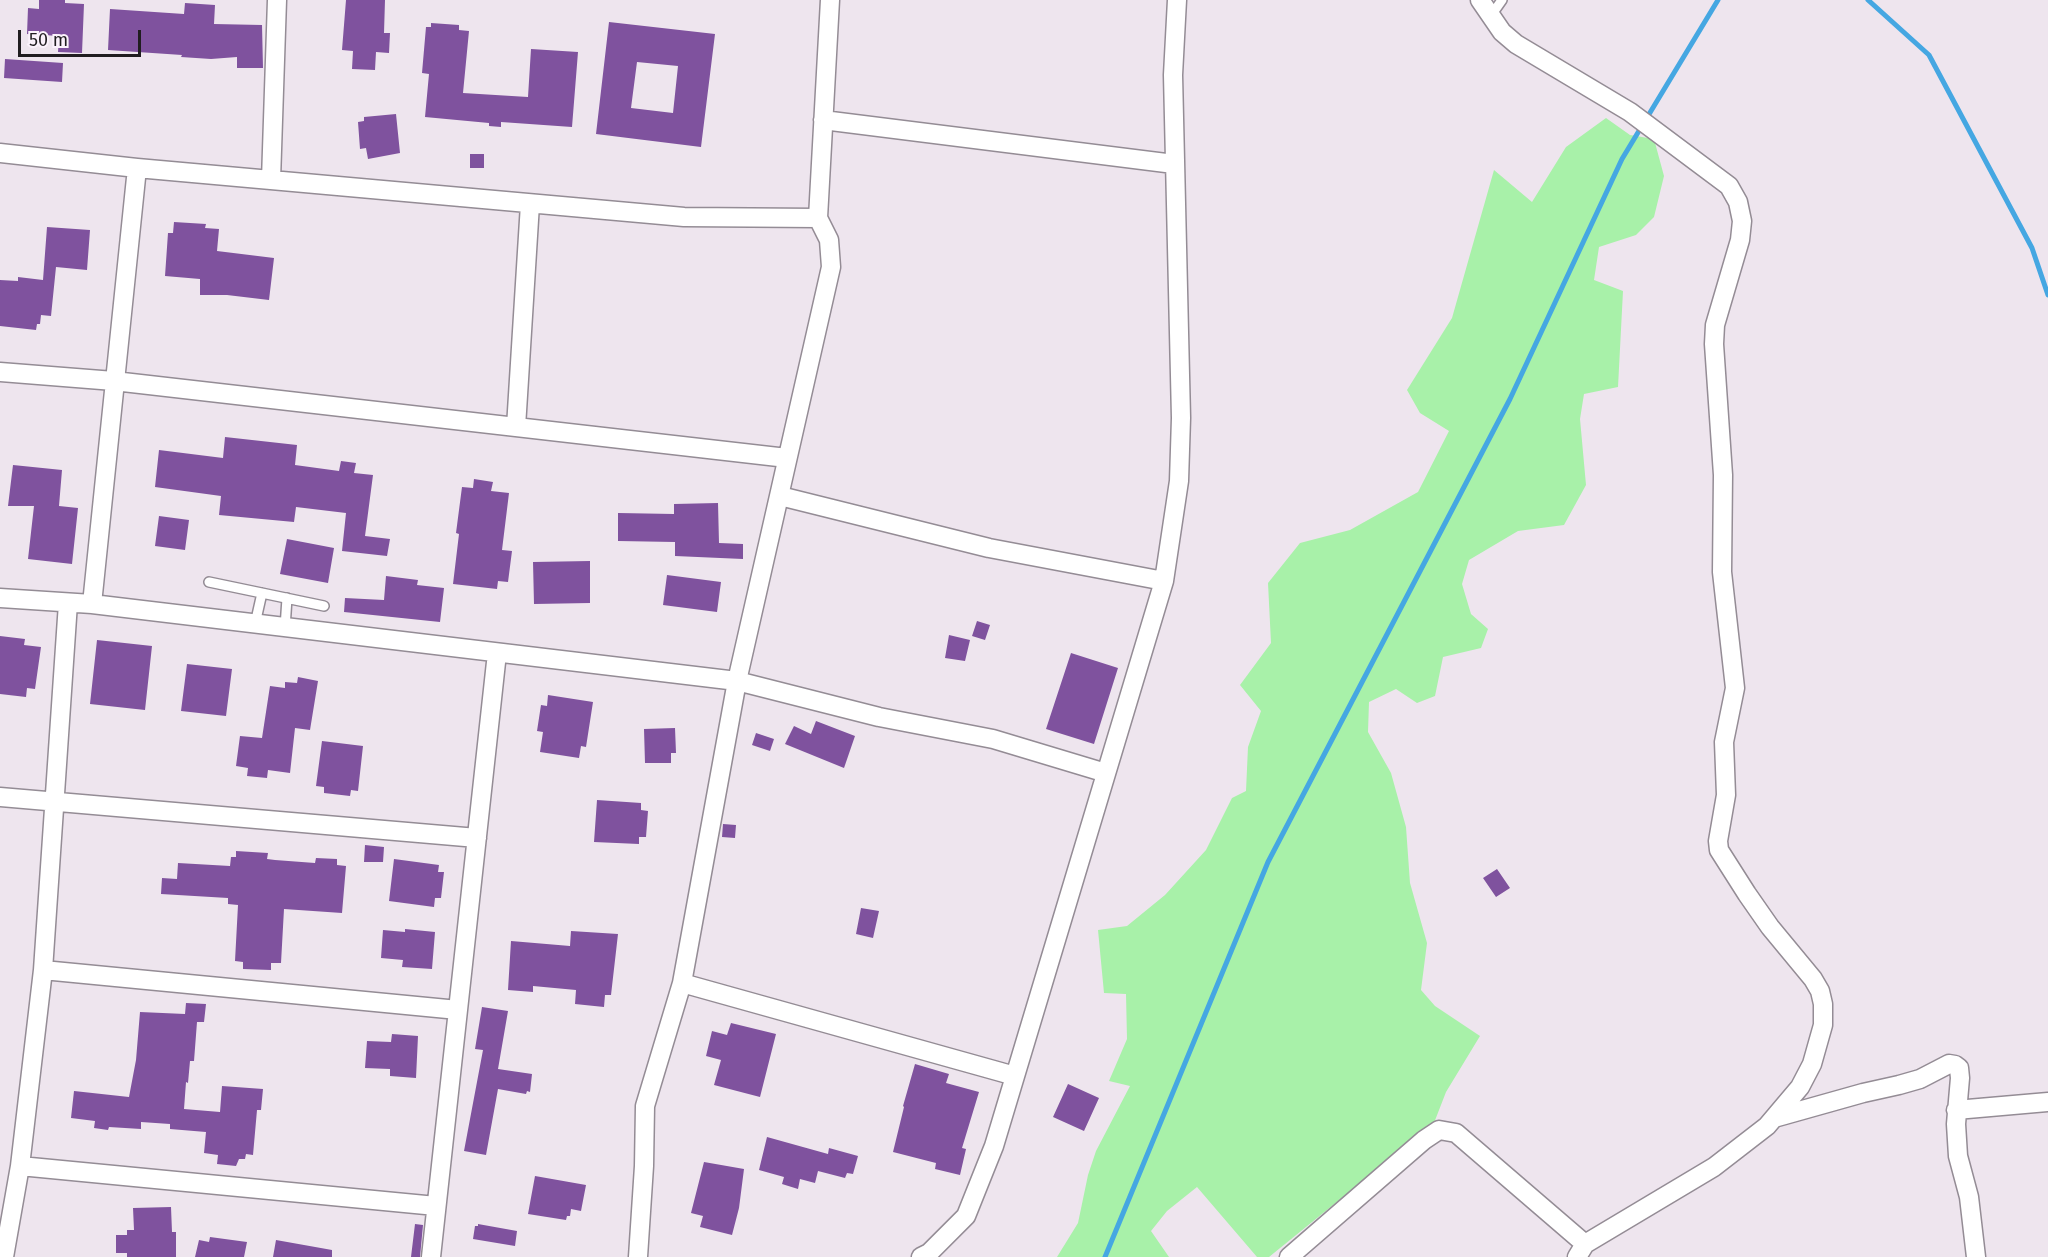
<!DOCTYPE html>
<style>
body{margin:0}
#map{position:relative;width:2048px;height:1257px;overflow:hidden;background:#eee5ee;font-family:"Fira Sans",sans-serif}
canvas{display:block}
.scale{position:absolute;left:18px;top:30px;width:123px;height:27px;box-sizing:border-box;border:3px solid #201d20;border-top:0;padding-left:8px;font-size:18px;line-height:21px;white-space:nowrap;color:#201d20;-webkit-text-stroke:4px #fbf2fc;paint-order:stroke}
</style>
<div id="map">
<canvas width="2048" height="1257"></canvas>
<div class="scale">50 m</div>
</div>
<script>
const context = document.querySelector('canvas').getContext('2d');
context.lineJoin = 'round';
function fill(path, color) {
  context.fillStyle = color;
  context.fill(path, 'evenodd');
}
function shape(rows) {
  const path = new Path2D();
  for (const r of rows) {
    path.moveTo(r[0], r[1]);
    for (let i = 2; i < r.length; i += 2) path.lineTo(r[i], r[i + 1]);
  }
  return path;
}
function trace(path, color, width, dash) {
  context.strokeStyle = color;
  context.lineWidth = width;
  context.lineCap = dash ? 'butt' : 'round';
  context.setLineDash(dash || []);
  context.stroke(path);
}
fill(shape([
 [1606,118,1630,135,1654,139,1664,176,1654,217,1636,235,1599,247,1594,280,1623,291,1618,387,1584,394,1580,419,1586,485,1564,525,1518,531,1469,560,1462,584,1471,614,1488,629,1481,648,1443,657,1435,696,1417,703,1396,689,1369,702,1368,732,1391,773,1406,827,1410,883,1427,943,1421,990,1435,1006,1480,1036,1446,1092,1434,1123,1269,1257,1257,1257,1197,1187,1167,1211,1151,1231,1169,1257,1057,1257,1078,1223,1088,1175,1096,1151,1130,1086,1109,1081,1127,1039,1126,994,1104,993,1098,930,1127,926,1165,895,1206,850,1232,798,1246,791,1248,747,1261,711,1240,685,1271,643,1268,583,1300,543,1350,530,1418,492,1449,431,1420,413,1407,390,1452,318,1494,170,1532,202,1566,147]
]), '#a8f1a9');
trace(shape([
 [1868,0,1929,55,2032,248,2048,295],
 [1105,1257,1268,862,1510,399,1622,159,1718,0]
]), '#45a7e2', 5);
fill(shape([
 [39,0,65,0,65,3,84,4,82,53,58,52,59,36,27,34,28,8,39,9],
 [346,0,385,0,384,33,390,33,389,53,376,52,375,70,352,69,353,51,342,50],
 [185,3,215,5,214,24,262,25,263,68,237,68,237,57,211,59,181,57,182,55,108,50,110,9,184,14],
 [609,22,715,34,701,147,596,134],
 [637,62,678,66,673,113,631,108],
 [431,23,459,25,459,30,469,31,463,93,528,97,531,49,578,52,572,127,501,122,501,127,489,126,489,123,425,117,429,74,422,73,426,27,431,27],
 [5,59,63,63,62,82,4,78],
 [396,114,400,153,368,159,366,148,360,149,358,122,364,121,364,117],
 [470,154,484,154,484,168,470,168],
 [174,222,206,224,205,228,219,229,217,251,274,258,269,300,227,295,200,295,200,279,165,276,168,233,173,233],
 [47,227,90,230,87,270,56,267,51,316,41,315,40,324,37,324,36,330,0,326,0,280,18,281,18,277,43,280],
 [225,437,297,445,295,465,339,471,341,461,356,463,354,473,373,475,365,536,390,539,387,556,342,551,346,513,296,507,294,522,219,515,221,496,155,487,159,450,223,458],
 [13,465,62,470,59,506,78,508,72,564,28,559,34,506,8,506],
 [474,479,493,482,491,491,509,493,502,550,512,551,508,582,498,581,497,589,453,584,459,534,456,533,462,487,473,488],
 [718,503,719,543,743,544,743,559,675,556,675,542,618,541,618,513,674,514,674,504],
 [159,516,189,520,185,550,155,546],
 [287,539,334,548,328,583,280,574],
 [590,561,590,603,534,604,533,562],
 [667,575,721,582,717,612,663,605],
 [386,576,418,580,417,585,444,588,440,622,344,612,345,598,384,600],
 [977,621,990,625,985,640,972,636],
 [949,635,970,640,965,661,945,658],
 [0,636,25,639,24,645,41,647,35,689,27,688,26,697,0,694],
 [97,640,152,646,145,710,90,704],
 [1071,653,1118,668,1094,744,1046,729],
 [187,664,232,669,226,716,181,711],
 [298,677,318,681,310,730,295,728,290,773,268,770,267,778,247,776,248,768,236,766,240,736,262,738,270,686,285,688,285,682,297,683],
 [548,695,593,702,586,747,581,746,579,758,540,752,543,732,537,731,541,705,547,706],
 [816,721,855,736,844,768,785,744,794,726,811,734],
 [675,728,676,753,671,753,671,763,645,763,644,729],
 [756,733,774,739,770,751,752,745],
 [322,741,363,746,358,791,351,790,350,796,324,793,324,787,316,786],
 [597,800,641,803,641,810,648,811,646,837,639,837,639,844,594,842],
 [723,824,736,825,735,838,722,837],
 [365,845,384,847,383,862,364,862],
 [236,851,268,853,267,859,275,860,315,863,316,858,337,859,337,865,346,866,342,913,284,909,281,963,271,963,271,970,243,969,243,962,235,961,238,905,228,904,228,898,161,894,162,878,177,879,178,863,230,866,231,857,236,857],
 [394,859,439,865,438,872,444,872,441,898,435,898,434,907,389,901],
 [1497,869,1510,888,1496,897,1483,878],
 [861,908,879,911,873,938,856,934],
 [405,929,435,932,432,969,402,967,403,960,381,958,383,930,405,932],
 [571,931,618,934,611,995,605,995,604,1007,575,1004,576,990,533,986,533,992,508,990,511,941,570,946],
 [186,1003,206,1004,204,1022,197,1022,194,1061,190,1061,188,1083,186,1082,184,1109,220,1112,222,1086,263,1089,261,1110,257,1110,253,1155,246,1154,245,1159,239,1159,236,1166,217,1164,218,1155,204,1153,206,1132,170,1129,170,1124,141,1122,141,1129,109,1127,108,1130,94,1128,95,1121,71,1118,74,1091,129,1097,136,1060,140,1012,185,1014],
 [482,1007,508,1011,498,1069,532,1074,530,1092,527,1091,526,1094,498,1089,486,1155,464,1151,483,1050,475,1049],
 [731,1023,776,1034,760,1097,714,1085,721,1060,706,1056,712,1031,727,1035],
 [392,1034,418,1036,416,1078,390,1076,390,1069,365,1068,367,1041,391,1042],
 [915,1064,949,1074,946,1083,979,1092,962,1148,966,1149,960,1175,935,1169,936,1163,893,1152,904,1107,903,1106],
 [1068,1084,1099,1098,1084,1131,1053,1117],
 [767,1137,828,1154,829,1148,858,1156,853,1174,847,1173,845,1178,818,1171,815,1183,800,1179,798,1189,782,1184,784,1177,759,1170],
 [704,1162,744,1169,739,1208,732,1235,700,1227,703,1216,691,1213],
 [535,1176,586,1185,581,1211,571,1209,570,1216,567,1216,566,1220,528,1214],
 [171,1207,172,1232,176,1232,176,1257,127,1257,127,1253,116,1253,116,1235,127,1235,127,1230,134,1230,133,1208],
 [415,1224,423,1225,420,1257,411,1257],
 [478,1224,517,1231,515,1246,473,1239,475,1226,478,1226],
 [210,1237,247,1242,244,1257,195,1257,199,1240,209,1242],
 [276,1240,332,1250,332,1257,273,1257]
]), '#7f529e');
const service = shape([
 [1490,17,1502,0],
 [209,582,324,606],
 [255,624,262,593],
 [285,628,287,598]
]);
const minor = shape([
 [1480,0,1502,32,1516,44,1630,112,1729,186,1738,202,1742,221,1740,240,1715,325,1714,344,1723,475,1722,572,1735,688,1724,742,1726,795,1718,841,1719,850,1747,894,1770,927,1813,979,1820,991,1823,1004,1823,1025,1812,1064,1800,1087,1767,1126,1714,1167,1585,1244,1577,1257],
 [823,120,1174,164],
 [0,153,137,168,684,217,818,218],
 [271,180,277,0],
 [0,372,114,381,787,458],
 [516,427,530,204],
 [780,496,989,548,1164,581],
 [0,598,92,604,737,681,879,717,993,739,1106,773],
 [92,604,137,168],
 [0,797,477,838],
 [43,970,458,1010],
 [682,983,1015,1076],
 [1956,1110,2048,1102],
 [1774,1118,1863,1093,1899,1085,1920,1079,1949,1064,1955,1065,1959,1068,1960,1078,1956,1124,1958,1156,1969,1197,1976,1257],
 [20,1166,436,1206],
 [4,1257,20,1166,43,970,68,603],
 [431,1257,497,653],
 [638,1257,644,1166,645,1106,682,983,737,681,831,267,829,240,818,218,830,0],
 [921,1257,929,1253,966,1216,994,1146,1164,581,1179,481,1181,418,1173,75,1177,0],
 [1289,1257,1424,1140,1439,1130,1456,1133,1585,1244]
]);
trace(service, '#948c95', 12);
trace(minor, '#948c95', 21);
trace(service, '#fff', 9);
trace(minor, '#fff', 18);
</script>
